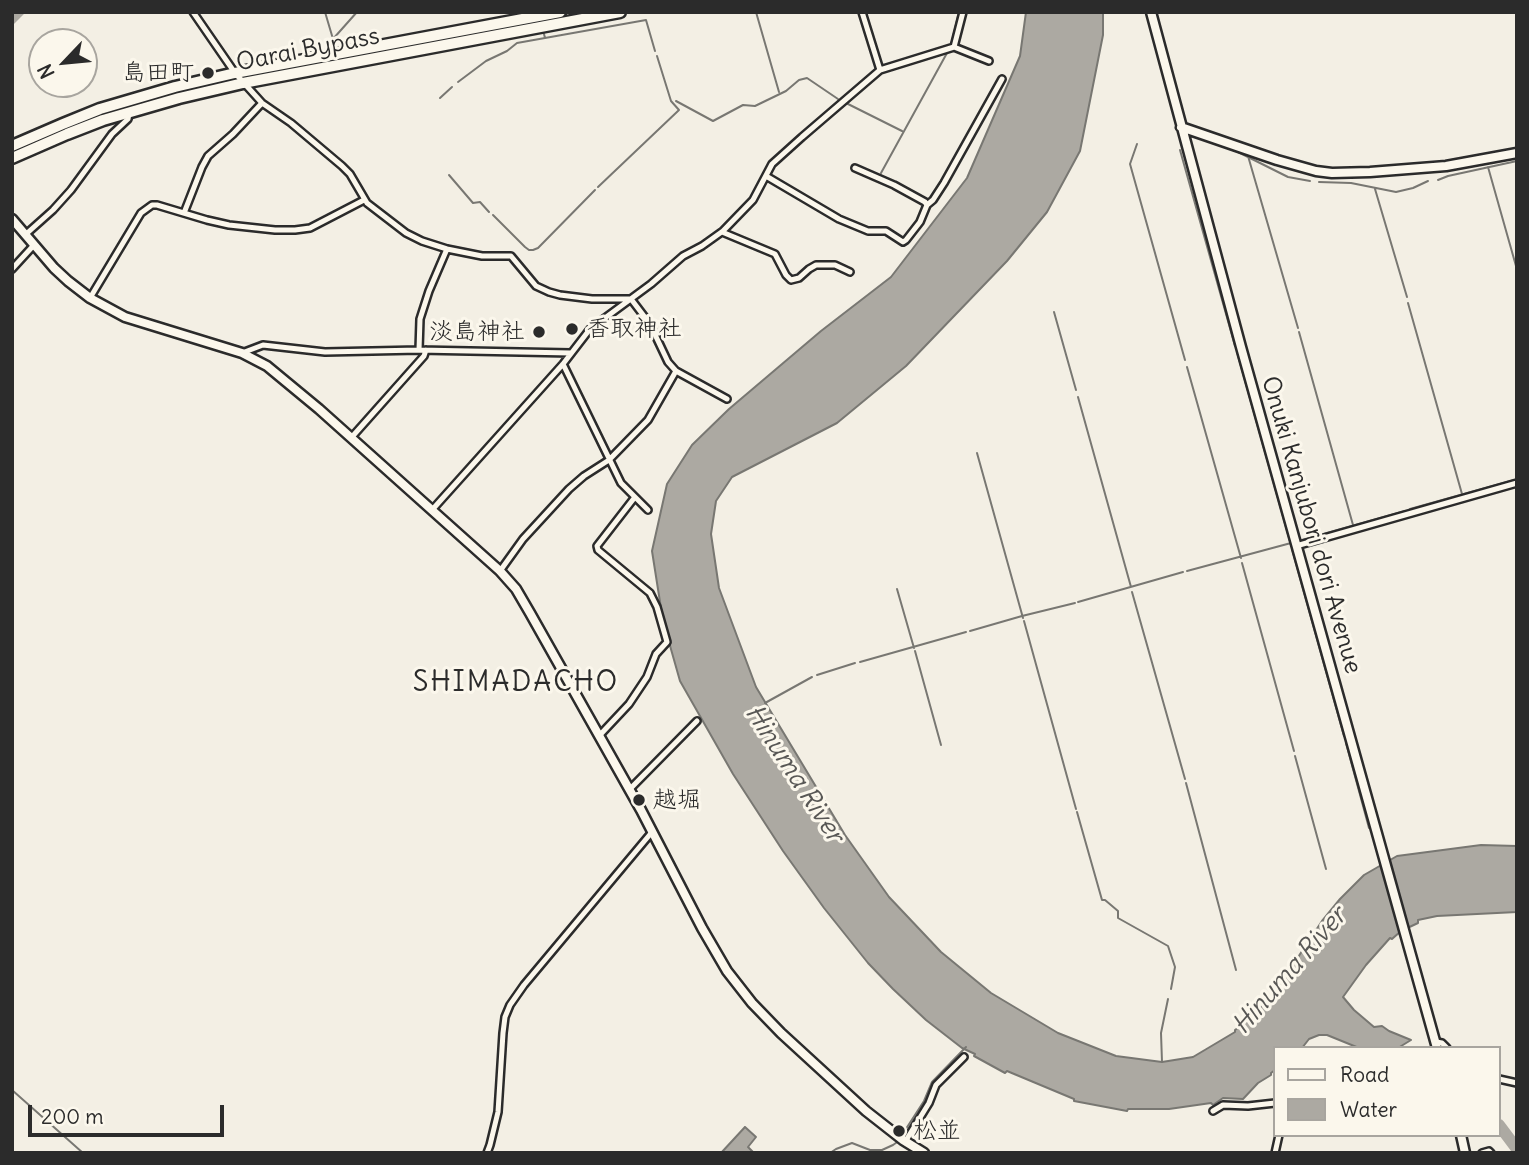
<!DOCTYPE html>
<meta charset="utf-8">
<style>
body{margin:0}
#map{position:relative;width:1529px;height:1165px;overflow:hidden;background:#f3efe4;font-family:Delius,sans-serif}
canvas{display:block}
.frame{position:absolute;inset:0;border:14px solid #2b2b2b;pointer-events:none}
.legend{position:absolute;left:1273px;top:1046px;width:228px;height:91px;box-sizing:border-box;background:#fbf7ec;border:2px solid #a8a59f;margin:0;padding:9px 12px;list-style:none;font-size:21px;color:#2b2b2b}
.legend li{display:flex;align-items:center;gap:14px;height:35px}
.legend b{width:35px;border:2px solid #a8a59f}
.north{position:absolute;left:28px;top:28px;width:70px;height:70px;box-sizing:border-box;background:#fbf7ec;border:2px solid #a8a59f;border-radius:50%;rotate:244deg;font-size:19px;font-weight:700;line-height:28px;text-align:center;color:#2b2b2b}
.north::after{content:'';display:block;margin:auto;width:24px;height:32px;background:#2b2b2b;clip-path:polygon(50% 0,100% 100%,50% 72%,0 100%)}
.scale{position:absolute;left:28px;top:1105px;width:196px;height:32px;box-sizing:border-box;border:4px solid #2b2b2b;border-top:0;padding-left:9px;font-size:21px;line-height:24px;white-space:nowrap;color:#2b2b2b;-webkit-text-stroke:5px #fbf7ec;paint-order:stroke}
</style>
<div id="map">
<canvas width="1529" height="1165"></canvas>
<div class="frame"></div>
<ul class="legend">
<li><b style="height:9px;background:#fbf7ec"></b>Road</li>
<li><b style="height:19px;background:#aca9a2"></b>Water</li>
</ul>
<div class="north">N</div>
<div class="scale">200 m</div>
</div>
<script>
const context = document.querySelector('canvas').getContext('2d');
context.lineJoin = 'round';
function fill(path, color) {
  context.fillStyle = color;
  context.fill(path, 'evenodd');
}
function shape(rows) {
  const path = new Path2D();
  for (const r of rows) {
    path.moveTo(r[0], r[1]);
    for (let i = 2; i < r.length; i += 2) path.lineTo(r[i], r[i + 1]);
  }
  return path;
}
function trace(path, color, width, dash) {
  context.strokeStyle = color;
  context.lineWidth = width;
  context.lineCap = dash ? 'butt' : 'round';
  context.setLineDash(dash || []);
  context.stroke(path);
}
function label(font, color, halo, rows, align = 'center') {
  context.font = font + ' Delius,"Klee One",sans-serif';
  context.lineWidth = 6;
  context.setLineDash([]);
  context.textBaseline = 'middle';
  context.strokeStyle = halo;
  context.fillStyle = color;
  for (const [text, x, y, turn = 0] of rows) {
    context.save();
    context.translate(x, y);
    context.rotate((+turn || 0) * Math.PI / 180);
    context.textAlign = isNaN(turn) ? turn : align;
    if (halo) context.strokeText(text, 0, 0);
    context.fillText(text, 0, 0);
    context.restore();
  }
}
const water = shape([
 [1026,12,1103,12,1103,35,1080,151,1047,212,1007,261,906,366,837,423,732,477,716,501,711,534,719,588,756,687,845,835,889,897,941,952,991,993,1058,1033,1116,1056,1162,1062,1193,1057,1235,1032,1235,1030,1250,1019,1262,1006,1265,1007,1322,921,1340,899,1364,875,1397,856,1481,845,1517,846,1517,912,1437,916,1418,920,1418,923,1401,931,1392,939,1390,938,1366,965,1343,997,1354,1010,1374,1027,1382,1026,1389,1031,1411,1040,1398,1048,1359,1048,1327,1035,1319,1035,1309,1039,1302,1048,1275,1048,1275,1070,1271,1073,1271,1075,1258,1083,1243,1099,1223,1098,1213,1105,1211,1103,1169,1109,1128,1109,1127,1111,1074,1101,1074,1099,1007,1071,1005,1073,974,1056,975,1054,962,1048,926,1020,893,989,868,963,824,908,783,851,733,774,680,681,663,621,652,551,667,484,692,445,729,409,821,331,891,277,967,178,1020,56,1026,12],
 [745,1127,756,1137,748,1147,753,1152,721,1153,745,1127]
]);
fill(water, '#aca9a2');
trace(water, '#787772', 2);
trace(shape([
 [325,12,333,39,357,12],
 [756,12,779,92],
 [545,38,646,20,655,51],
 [951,45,959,12],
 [458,82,486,61,507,51,517,43,545,38,544,34],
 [440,98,452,87],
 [676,101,713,121,743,105,755,106,786,91,799,80,807,78,838,99],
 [846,103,902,131],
 [1137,144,1130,164,1185,360],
 [1180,150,1235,346],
 [1234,150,1288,177,1310,181],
 [1248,156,1298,328],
 [1488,167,1516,266],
 [881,173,947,53],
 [449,175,473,203,480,202,489,212],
 [1438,180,1448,176,1517,161],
 [1319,182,1351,183,1396,192,1413,188,1428,181],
 [598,187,679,110,671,101,657,56],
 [1375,189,1407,297],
 [493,215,525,247,529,250,533,250,538,248,595,190],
 [1408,303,1462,494],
 [1054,312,1076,390],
 [1299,332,1353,525],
 [1237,352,1291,545],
 [1187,367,1241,558],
 [1078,397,1131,587],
 [977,453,1023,618],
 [1410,509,1514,480],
 [1302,540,1405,511],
 [1292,549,1344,736],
 [1242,563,1294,751],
 [1187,571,1291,543],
 [897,589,914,648],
 [1132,592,1185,779],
 [1078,602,1183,572],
 [1024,621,1076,809],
 [970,631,1022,616,1075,603],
 [915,651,941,745],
 [860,662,966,632],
 [817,675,855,663],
 [765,703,812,677],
 [1346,743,1369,828],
 [1295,756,1326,869],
 [1186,783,1236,970],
 [1077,812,1102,900,1105,900,1118,911,1118,918,1168,946,1175,967,1171,989],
 [1162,1062,1161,1033,1168,999],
 [12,1090,83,1153],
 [902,1135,924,1101,932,1082,966,1047],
 [830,1153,836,1149,852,1143,870,1150,882,1150,893,1145,900,1140]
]), '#787772', 2);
trace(shape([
 [12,21,21,12]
]), '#aca9a2', 7);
trace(shape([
 [1499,1125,1517,1149]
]), '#aca9a2', 12);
const street = shape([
 [193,12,235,73,262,103,291,123,342,166,350,174,367,203,406,233,422,241,447,249,482,256,511,256,536,286,549,292,560,295,592,299,631,299,650,324,668,362,676,371,727,399],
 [862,12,880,70],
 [963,12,954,47,989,61],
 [855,168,894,185,925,202,927,205],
 [766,176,839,219,868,231,886,231,903,242,906,240,920,222,927,205,933,200,944,183,1002,79],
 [184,213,202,167,208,156,233,134,262,103],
 [722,232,775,254,786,275,791,280,799,278,809,269,816,265,835,265,850,272],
 [25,235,53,210,71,190,112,134,128,119,129,113],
 [12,269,34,245],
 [90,298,141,213,152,205,157,205,207,220,229,225,275,230,295,230,310,228,364,200],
 [419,350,420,319,429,291,447,249],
 [242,353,263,345,325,352,419,350,571,353],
 [563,364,621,483,648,510],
 [351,438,424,356,426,350],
 [432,510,563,364,590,329,651,284,683,256,702,246,723,231,753,200,772,164,802,137,880,70,954,47],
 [1296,546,1517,483],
 [500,571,523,539,569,489,584,476,609,460,648,420,676,371],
 [599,736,629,704,647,677,656,654,667,642,657,607,650,593,598,550,597,546,635,497],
 [629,790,697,721],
 [1436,1042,1442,1043,1447,1048],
 [1499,1079,1517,1083],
 [1213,1111,1223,1105,1248,1106,1275,1103],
 [905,1142,929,1103,936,1085,964,1057],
 [487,1153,490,1145,498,1112,503,1033,505,1017,510,1005,524,985,652,832],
 [1275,1153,1279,1135],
 [1482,1153,1489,1151,1491,1153]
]);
const secondary = shape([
 [1151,12,1241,347,1437,1048],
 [1181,127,1277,160,1316,171,1332,173,1370,172,1446,166,1517,153],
 [12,219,54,268,68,281,90,298,125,317,242,353,267,366,319,409,500,571,516,589,530,613,641,810,702,928,727,971,752,1003,781,1033,866,1111,903,1140,924,1153],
 [1461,1135,1465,1153]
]);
const highway = shape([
 [12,146,63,124,100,109,175,87,235,73,560,12],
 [12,158,67,134,103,120,179,98,243,83,620,12]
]);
trace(street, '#2b2b2b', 10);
trace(secondary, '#2b2b2b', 13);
trace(highway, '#2b2b2b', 15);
trace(street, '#fbf7ec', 5);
trace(secondary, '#fbf7ec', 8);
trace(highway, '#fbf7ec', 10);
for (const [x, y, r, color] of [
 [208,73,7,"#2b2b2b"],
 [572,329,7,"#2b2b2b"],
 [539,332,7,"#2b2b2b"],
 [639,800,7,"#2b2b2b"],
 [899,1131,7,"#2b2b2b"]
]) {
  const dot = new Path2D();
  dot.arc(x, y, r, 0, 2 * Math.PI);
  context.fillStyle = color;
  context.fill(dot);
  trace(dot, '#fbf7ec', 2.5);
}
label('24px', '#2b2b2b', '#fbf7ec', [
 ["Oarai Bypass",308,50,-11],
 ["Onuki Kanjubori dori Avenue",1311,525,74]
]);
label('24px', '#2b2b2b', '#fbf7ec', [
 ["島田町",194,73,"right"],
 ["香取神社",586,329],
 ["淡島神社",525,332,"right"],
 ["越堀",653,800],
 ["松並",913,1131]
], 'left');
label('italic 26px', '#585755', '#fbf7ec', [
 ["Hinuma River",794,774,57],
 ["Hinuma River",1290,971,-49]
]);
context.letterSpacing = '2px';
label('28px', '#2b2b2b', '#fbf7ec', [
 ["SHIMADACHO",516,683]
]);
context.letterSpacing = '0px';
</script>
